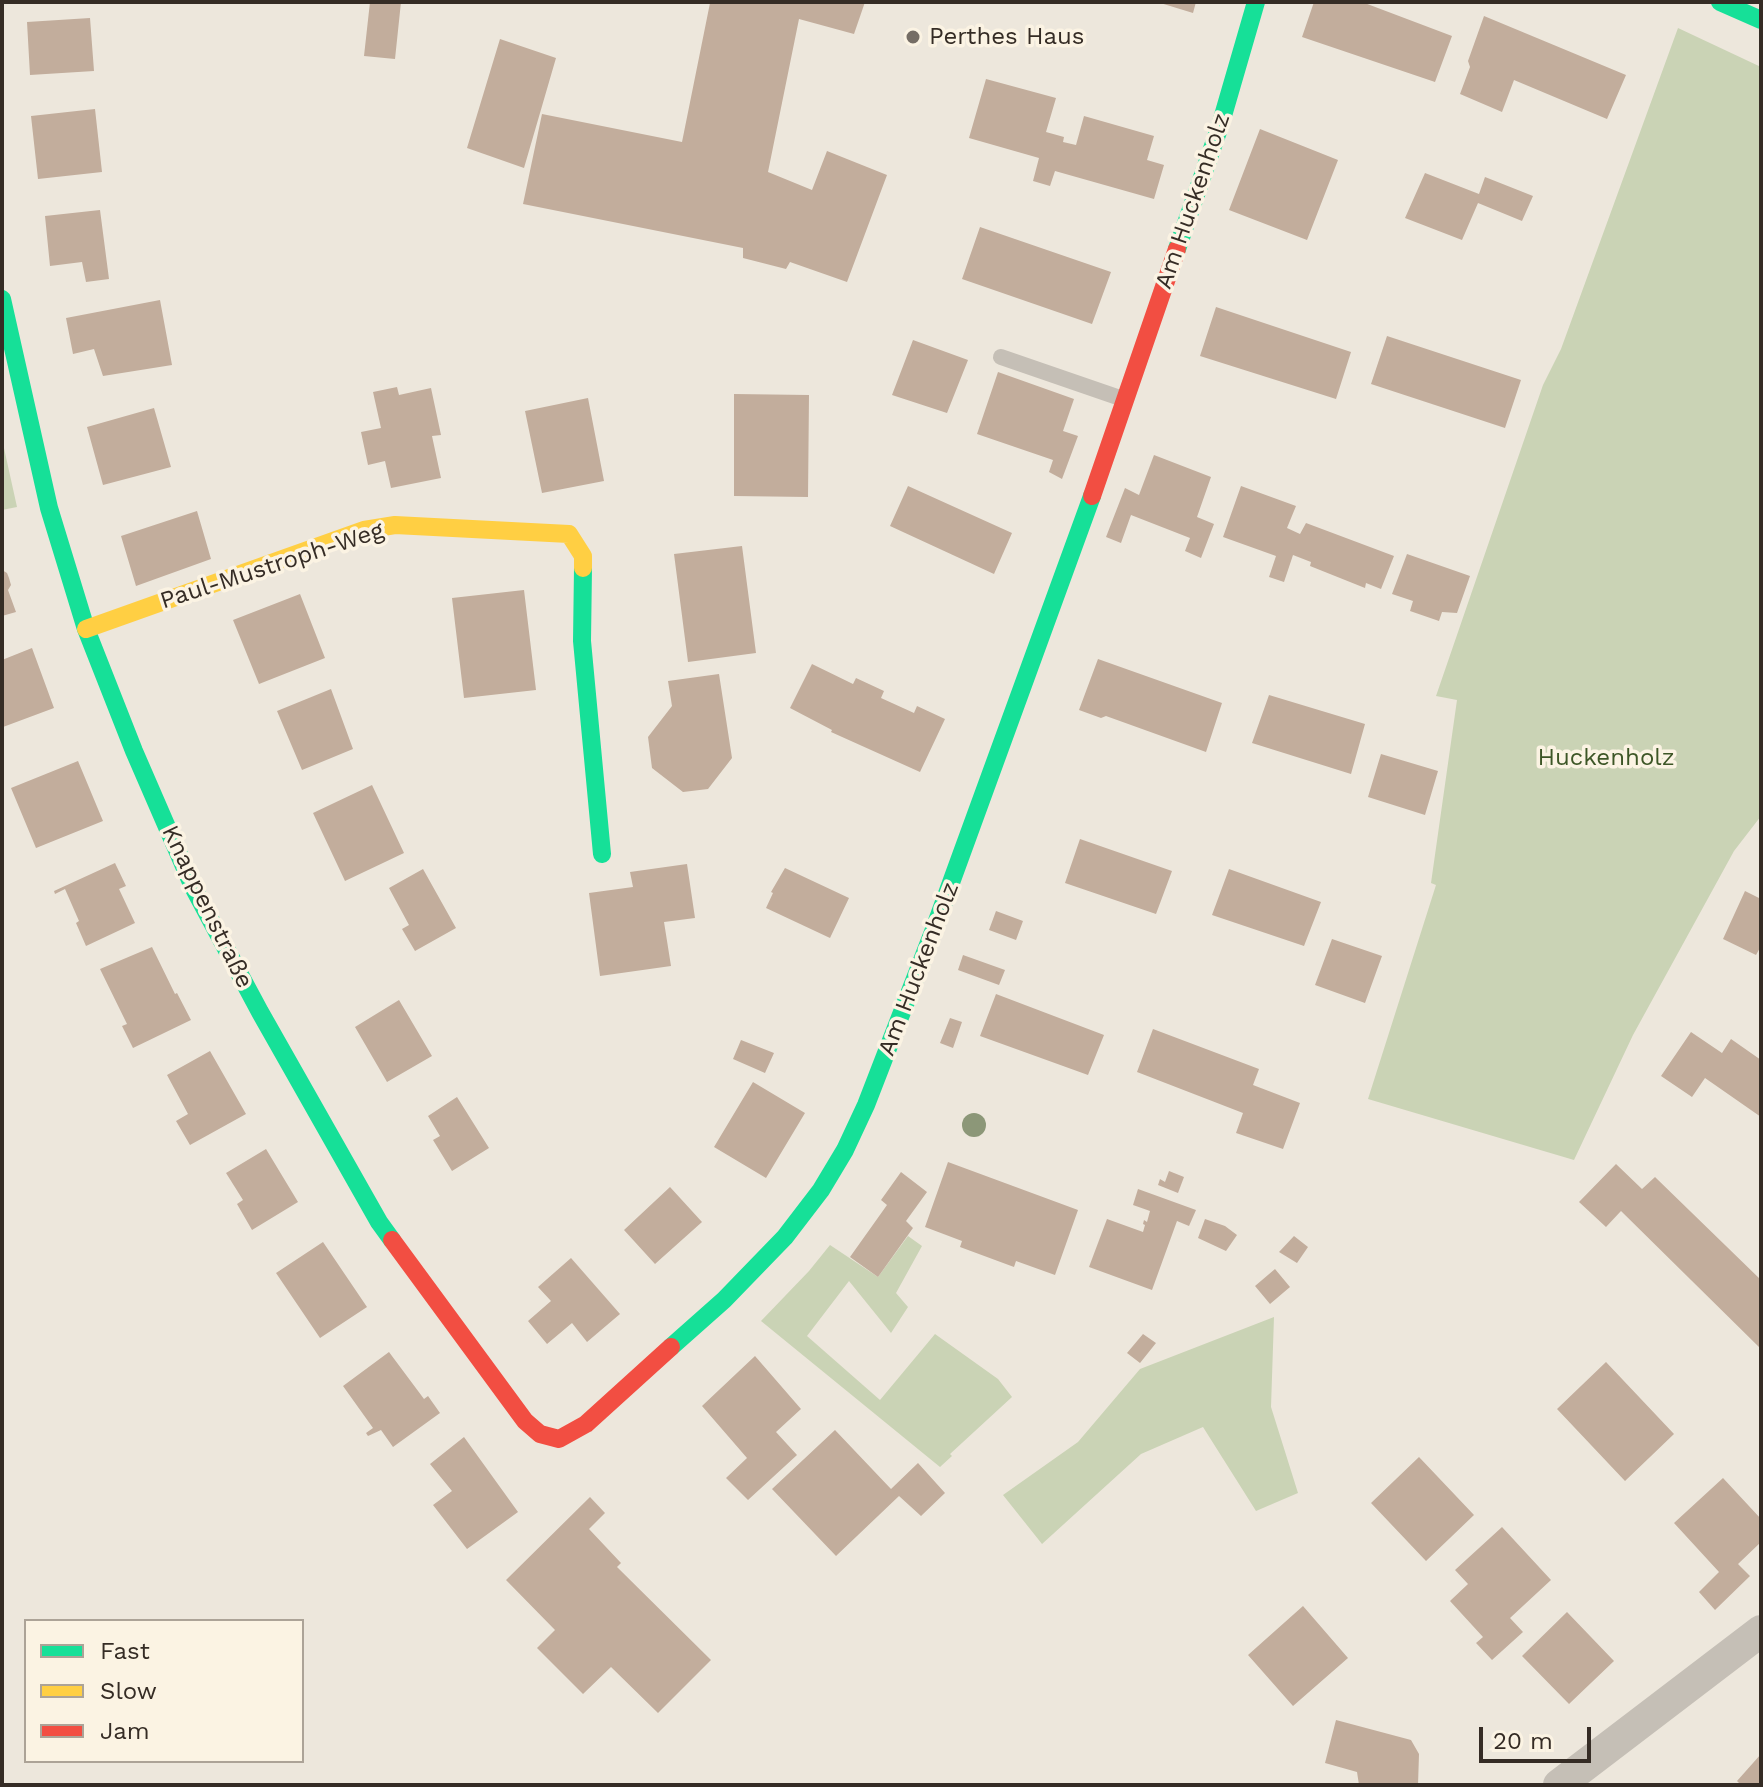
<!DOCTYPE html>
<meta charset="utf-8">
<style>
body{margin:0}
#map{position:relative;width:1763px;height:1787px;overflow:hidden;background:#ede7dc;font-family:"Work Sans",sans-serif}
canvas{display:block}
.frame{position:absolute;inset:0;border:4px solid #352c25;pointer-events:none}
.legend{position:absolute;left:24px;top:1619px;width:280px;height:144px;box-sizing:border-box;background:#fbf3e3;border:2px solid #aca397;margin:0;padding:10px 14px;list-style:none;font-size:24px;color:#352c25}
.legend li{display:flex;align-items:center;gap:16px;height:40px}
.legend b{width:40px;border:2px solid #aca397}
.scale{position:absolute;left:1479px;top:1727px;width:112px;height:36px;box-sizing:border-box;border:4px solid #352c25;border-top:0;padding-left:10px;font-size:24px;line-height:28px;white-space:nowrap;color:#352c25;-webkit-text-stroke:6px #fbf3e3;paint-order:stroke}
</style>
<div id="map">
<canvas width="1763" height="1787"></canvas>
<div class="frame"></div>
<ul class="legend">
<li><b style="height:10px;background:#16e098"></b>Fast</li>
<li><b style="height:10px;background:#ffcf43"></b>Slow</li>
<li><b style="height:10px;background:#f24e42"></b>Jam</li>
</ul>
<div class="scale">20 m</div>
</div>
<script>
const context = document.querySelector('canvas').getContext('2d');
context.lineJoin = 'round';
function fill(path, color) {
  context.fillStyle = color;
  context.fill(path, 'evenodd');
}
function shape(rows) {
  const path = new Path2D();
  for (const r of rows) {
    path.moveTo(r[0], r[1]);
    for (let i = 2; i < r.length; i += 2) path.lineTo(r[i], r[i + 1]);
  }
  return path;
}
function trace(path, color, width, dash) {
  context.strokeStyle = color;
  context.lineWidth = width;
  context.lineCap = dash ? 'butt' : 'round';
  context.setLineDash(dash || []);
  context.stroke(path);
}
function label(font, color, halo, rows, align = 'center') {
  context.font = font + ' "Work Sans",sans-serif';
  context.lineWidth = 7;
  context.setLineDash([]);
  context.textBaseline = 'middle';
  context.strokeStyle = halo;
  context.fillStyle = color;
  for (const [text, x, y, turn = 0] of rows) {
    context.save();
    context.translate(x, y);
    context.rotate((+turn || 0) * Math.PI / 180);
    context.textAlign = isNaN(turn) ? turn : align;
    if (halo) context.strokeText(text, 0, 0);
    context.fillText(text, 0, 0);
    context.restore();
  }
}
fill(shape([
 [1678,28,1761,67,1761,816,1734,851,1633,1035,1574,1160,1368,1099,1436,885,1431,883,1457,700,1436,696,1543,385,1561,349],
 [2,439,17,507,2,510],
 [908,1236,922,1246,896,1293,908,1307,891,1333,849,1281,807,1336,880,1400,935,1334,998,1379,1012,1397,950,1454,952,1456,940,1467,761,1321,809,1271,830,1245,878,1277],
 [1274,1317,1271,1407,1298,1493,1256,1511,1203,1427,1141,1454,1042,1544,1003,1495,1078,1442,1140,1369]
]), '#cad3b5');
fill(shape([
 [370,2,401,2,395,59,364,56],
 [727,2,865,2,854,34,799,19,768,172,812,190,827,151,887,175,847,282,790,262,786,269,743,258,743,248,523,204,542,114,682,142,710,3,727,4],
 [1157,2,1196,2,1193,13],
 [1314,2,1362,2,1452,36,1435,82,1302,37],
 [1484,16,1626,75,1607,119,1514,80,1502,112,1460,94,1470,67,1468,61],
 [90,18,94,71,30,75,27,22],
 [500,39,556,58,524,168,467,148],
 [986,79,1056,98,1046,132,1064,137,1063,142,1076,145,1084,116,1154,136,1147,160,1164,165,1154,199,1055,171,1050,186,1033,181,1039,158,969,138],
 [95,109,102,172,38,179,31,116],
 [1260,129,1338,160,1307,240,1229,210],
 [1425,173,1479,194,1485,177,1533,196,1522,221,1478,203,1462,240,1405,218],
 [100,210,109,279,86,282,82,262,50,266,45,216],
 [980,227,1111,272,1092,324,962,279],
 [160,300,172,365,103,376,94,349,73,354,66,318],
 [1216,307,1351,352,1336,399,1200,356],
 [1387,336,1521,380,1505,428,1371,384],
 [913,340,968,360,947,413,892,395],
 [998,372,1074,399,1063,431,1078,436,1062,479,1049,472,1053,460,977,434],
 [397,387,399,395,431,388,441,435,432,436,441,478,391,488,385,461,368,465,361,432,381,428,373,392],
 [734,394,809,395,808,497,734,496],
 [588,398,604,481,542,493,525,411],
 [154,408,171,467,103,485,87,427],
 [1154,455,1211,477,1197,517,1214,524,1201,558,1185,551,1190,538,1131,515,1121,543,1106,537,1125,488,1139,495],
 [908,486,1012,533,994,574,890,526],
 [1241,486,1296,506,1287,528,1300,534,1306,523,1394,556,1381,589,1366,583,1365,588,1310,566,1311,562,1293,555,1284,582,1269,577,1276,556,1223,537],
 [197,511,211,559,136,586,121,536],
 [742,546,756,653,688,662,674,554],
 [1407,554,1470,576,1457,613,1442,612,1439,621,1410,611,1413,601,1392,594],
 [2,570,7,573,9,578,11,585,8,590,16,612,2,616],
 [524,590,536,690,464,698,452,598],
 [300,594,325,658,259,684,233,620],
 [32,648,54,708,3,727,2,660],
 [1098,659,1222,703,1206,752,1106,716,1101,718,1079,710],
 [812,664,853,684,856,678,884,691,881,698,914,713,917,706,945,719,920,772,831,732,832,730,790,708],
 [719,674,732,758,708,789,683,792,652,768,648,737,672,706,668,681],
 [331,689,353,749,302,770,277,711],
 [1269,695,1365,724,1351,774,1252,743],
 [1381,754,1438,771,1425,815,1368,797],
 [78,761,103,821,36,848,11,788],
 [372,785,404,853,345,881,313,813],
 [1080,839,1172,871,1156,914,1065,883],
 [115,863,126,886,119,889,135,923,86,946,76,923,79,921,65,889,55,894,54,891],
 [687,864,695,918,664,922,671,966,600,976,589,893,633,887,630,872],
 [785,868,849,898,830,938,766,908,773,893,771,892],
 [423,869,456,928,415,951,402,929,409,925,389,888],
 [1229,869,1321,902,1304,946,1212,915],
 [1745,891,1761,899,1761,946,1756,955,1723,939],
 [996,911,1023,921,1016,940,989,930],
 [1332,939,1382,956,1365,1003,1315,985],
 [152,947,175,994,177,993,191,1020,133,1048,122,1026,127,1024,100,969],
 [963,955,1005,970,999,985,958,970],
 [996,994,1104,1035,1088,1075,980,1036],
 [399,1000,432,1056,387,1082,355,1027],
 [950,1018,962,1022,953,1048,940,1043],
 [1153,1029,1259,1069,1253,1085,1300,1103,1283,1149,1236,1133,1243,1113,1137,1072],
 [1691,1032,1722,1053,1731,1039,1761,1060,1761,1117,1705,1078,1692,1097,1661,1076],
 [741,1040,774,1053,765,1073,733,1059],
 [210,1051,246,1114,190,1145,176,1121,188,1114,167,1075],
 [753,1082,805,1113,766,1178,714,1147],
 [457,1097,489,1148,452,1171,433,1140,440,1136,428,1116],
 [266,1149,298,1202,252,1230,237,1204,243,1200,226,1173],
 [948,1162,1078,1210,1055,1275,1016,1261,1014,1267,960,1247,962,1241,925,1227],
 [1616,1164,1642,1189,1655,1177,1761,1280,1761,1349,1621,1211,1606,1227,1579,1202],
 [1169,1171,1184,1177,1178,1193,1158,1185,1160,1179,1165,1182],
 [901,1172,927,1192,906,1221,913,1228,878,1277,850,1257,887,1205,881,1200],
 [670,1187,702,1222,655,1264,624,1230],
 [1138,1189,1196,1210,1189,1226,1177,1221,1152,1290,1089,1267,1107,1219,1143,1232,1145,1225,1143,1224,1144,1220,1147,1222,1150,1211,1133,1205],
 [1205,1219,1225,1226,1237,1235,1226,1251,1198,1238],
 [1294,1236,1308,1247,1297,1263,1279,1252],
 [323,1242,367,1307,320,1338,276,1273],
 [571,1258,620,1314,587,1342,572,1323,547,1344,528,1321,551,1301,538,1287],
 [1275,1269,1290,1287,1270,1304,1255,1286],
 [1143,1334,1156,1343,1140,1363,1127,1353],
 [389,1352,424,1399,428,1396,440,1413,393,1447,381,1430,368,1436,366,1433,373,1428,343,1386],
 [755,1356,801,1409,776,1432,797,1455,748,1500,726,1478,747,1458,702,1406],
 [1606,1362,1674,1434,1625,1481,1557,1409],
 [835,1430,891,1489,918,1463,945,1493,921,1516,899,1496,836,1556,772,1489],
 [464,1437,518,1512,467,1549,433,1505,452,1491,430,1464],
 [1419,1457,1474,1515,1426,1561,1371,1503],
 [1723,1478,1761,1519,1761,1542,1738,1564,1750,1576,1715,1610,1699,1592,1719,1572,1674,1523],
 [590,1497,605,1513,589,1529,621,1563,617,1567,711,1660,658,1713,611,1667,583,1694,537,1648,555,1630,506,1580],
 [1502,1527,1551,1580,1510,1618,1523,1632,1492,1660,1476,1643,1483,1637,1450,1601,1468,1584,1455,1570],
 [1303,1606,1348,1658,1293,1706,1248,1655],
 [1567,1612,1614,1661,1569,1704,1522,1656],
 [1336,1720,1411,1740,1419,1754,1418,1785,1359,1785,1357,1772,1325,1763],
 [1761,1754,1761,1785,1741,1785,1737,1781]
]), '#c2ad9c');
trace(shape([
 [1001,357,1123,399]
]), '#c5bfb6', 16);
trace(shape([
 [1559,1785,1761,1631]
]), '#c5bfb6', 32);
trace(shape([
 [1720,2,1761,20],
 [1177,249,1220,126,1256,2],
 [2,299,49,508,86,629,134,751,193,887,260,1012,379,1222,392,1240],
 [583,568,582,641,602,854],
 [671,1347,724,1300,785,1237,821,1190,845,1150,866,1105,933,932,1092,496]
]), '#16e098', 18);
trace(shape([
 [86,629,364,530,395,525,569,534,583,556,583,568]
]), '#ffcf43', 18);
trace(shape([
 [1092,496,1177,249],
 [392,1240,525,1421,540,1434,559,1439,586,1424,671,1347]
]), '#f24e42', 18);
context.fillStyle = '#8c9778';
for (const [x, y] of [
 [974,1125]
]) {
  context.beginPath();
  context.arc(x, y, 12, 0, 2 * Math.PI);
  context.fill();
}
for (const [x, y, r, color] of [
 [913,37,8,"#756d65"]
]) {
  const dot = new Path2D();
  dot.arc(x, y, r, 0, 2 * Math.PI);
  context.fillStyle = color;
  context.fill(dot);
  trace(dot, '#fbf3e3', 3);
}
label('24px', '#352c25', '#fbf3e3', [
 ["Perthes Haus",929,37]
], 'left');
label('24px', '#352c25', '#fbf3e3', [
 ["Am Huckenholz",1193,201,-71],
 ["Paul-Mustroph-Weg",272,566,-18],
 ["Knappenstraße",207,907,64],
 ["Am Huckenholz",919,969,-69]
]);
label('24px', '#3d5626', '#fbf3e3', [
 ["Huckenholz",1606,758]
]);
</script>
